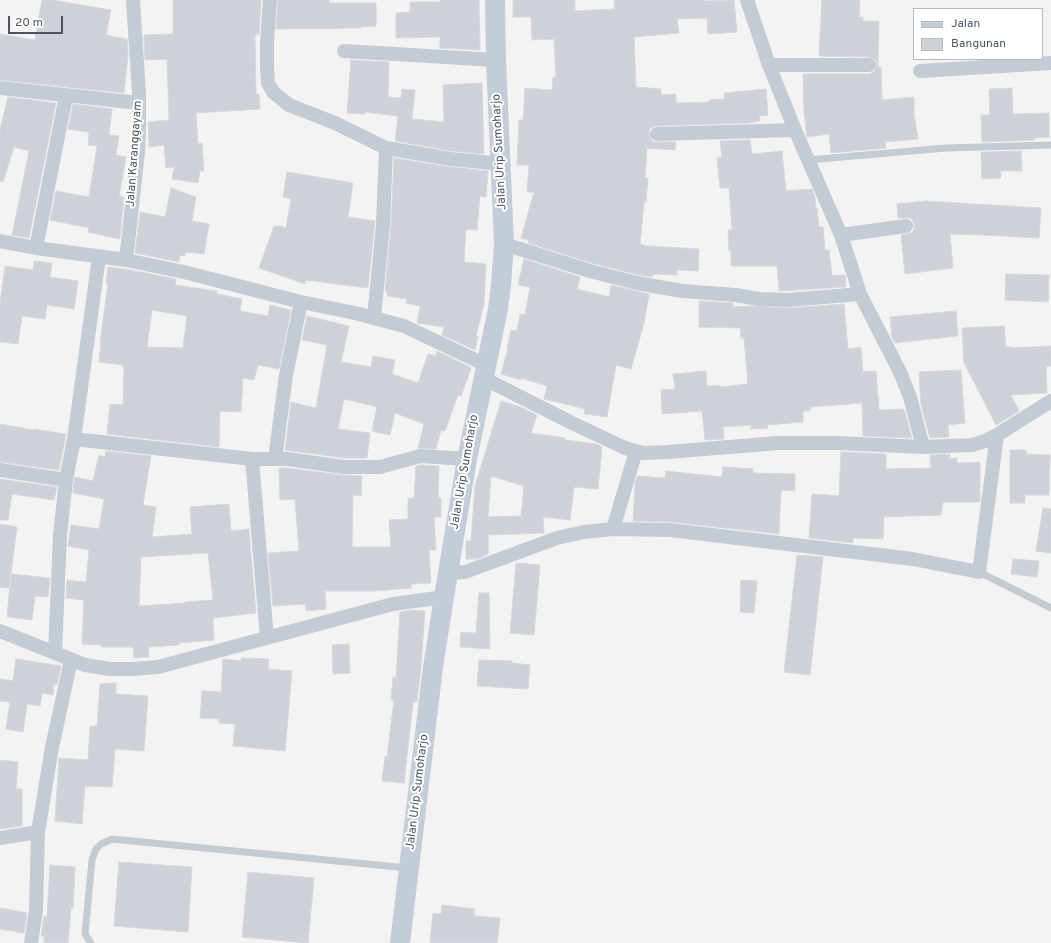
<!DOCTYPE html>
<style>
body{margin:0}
#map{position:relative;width:1051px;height:943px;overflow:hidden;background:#f5f2f2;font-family:Overpass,sans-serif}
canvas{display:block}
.legend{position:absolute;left:913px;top:8px;width:130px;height:52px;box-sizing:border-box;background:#fff;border:1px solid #b6bbc0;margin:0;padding:5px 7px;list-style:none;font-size:12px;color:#495561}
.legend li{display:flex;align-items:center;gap:8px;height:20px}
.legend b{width:20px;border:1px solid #b6bbc0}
.scale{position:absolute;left:8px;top:16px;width:55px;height:18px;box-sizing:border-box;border:2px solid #495561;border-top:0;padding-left:5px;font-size:12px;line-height:14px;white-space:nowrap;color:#495561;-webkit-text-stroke:3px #fff;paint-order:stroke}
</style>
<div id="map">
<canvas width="1051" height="943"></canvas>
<ul class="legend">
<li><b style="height:5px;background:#c3cdd9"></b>Jalan</li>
<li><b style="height:11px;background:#ced1d7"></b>Bangunan</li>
</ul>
<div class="scale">20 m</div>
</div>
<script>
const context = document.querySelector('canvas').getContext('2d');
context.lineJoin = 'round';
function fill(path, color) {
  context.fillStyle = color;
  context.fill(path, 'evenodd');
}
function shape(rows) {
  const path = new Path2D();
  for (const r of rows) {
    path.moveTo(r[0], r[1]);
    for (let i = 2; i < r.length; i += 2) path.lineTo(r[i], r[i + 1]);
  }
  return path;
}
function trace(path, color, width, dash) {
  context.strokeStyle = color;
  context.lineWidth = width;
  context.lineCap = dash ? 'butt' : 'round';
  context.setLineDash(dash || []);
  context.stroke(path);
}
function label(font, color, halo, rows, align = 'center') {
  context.font = font + ' Overpass,sans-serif';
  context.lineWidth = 4;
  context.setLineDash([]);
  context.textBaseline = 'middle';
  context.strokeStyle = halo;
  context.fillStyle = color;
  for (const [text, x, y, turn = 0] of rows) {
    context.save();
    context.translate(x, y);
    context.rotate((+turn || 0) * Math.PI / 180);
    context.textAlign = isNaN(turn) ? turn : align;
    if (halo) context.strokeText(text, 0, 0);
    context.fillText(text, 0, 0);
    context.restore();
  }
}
const building = shape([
 [42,0,52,0,111,10,106,35,127,39,128,55,124,93,0,80,0,34,35,40,42,0],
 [173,0,261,0,259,34,255,35,256,94,259,94,260,109,196,113,198,144,202,143,204,171,200,171,198,183,172,179,174,167,166,168,164,145,149,147,148,122,169,120,167,59,145,60,144,35,173,34,173,0],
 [278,0,329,0,329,3,376,3,376,26,361,27,361,28,276,29,278,0],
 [440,0,479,0,480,50,440,48,440,37,396,38,396,13,410,12,410,2,440,2,440,0],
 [513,0,575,0,575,11,615,9,614,0,703,0,703,1,734,0,737,32,708,34,707,18,677,19,679,33,634,37,636,87,661,89,661,95,676,94,676,103,709,102,709,100,725,99,724,93,766,89,768,115,759,116,760,121,748,123,657,126,652,127,649,130,650,138,653,142,676,142,675,150,647,148,645,178,648,178,646,202,644,202,640,244,648,246,699,249,698,271,677,270,677,275,653,274,652,277,639,275,592,263,528,243,529,240,521,238,534,192,527,192,529,165,517,165,519,120,523,120,525,88,552,90,553,77,556,77,554,39,532,40,531,17,513,17,513,0],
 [822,0,860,0,859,17,863,17,863,21,879,21,878,67,881,67,882,100,914,97,914,119,915,119,918,139,885,142,886,148,831,153,829,134,807,137,804,110,803,74,869,74,874,72,877,65,876,60,869,57,819,56,822,0],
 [351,60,389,62,388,97,401,98,402,89,415,90,412,119,444,122,443,85,482,83,484,154,452,151,395,141,398,116,365,112,365,114,347,113,351,60],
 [1012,88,1013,114,1049,113,1049,137,1034,138,1034,140,982,142,981,115,990,115,989,89,1012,88],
 [8,97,56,103,29,238,12,235,29,151,14,147,3,182,0,181,0,130,8,97],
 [73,104,112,109,109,135,119,136,116,155,126,157,119,196,124,197,120,239,88,232,89,228,50,220,56,191,89,197,97,146,88,145,89,132,68,129,73,104],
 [750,140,752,154,782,151,786,191,812,189,815,197,816,208,817,208,819,227,823,227,825,250,829,250,832,276,845,275,846,287,779,291,777,266,731,266,731,251,729,251,728,230,732,230,729,188,720,188,717,158,722,157,720,141,750,140],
 [1021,151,1022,171,1001,171,1001,178,982,179,981,152,1021,151],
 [394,158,450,167,488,171,486,197,480,196,477,230,466,229,464,262,486,264,484,304,476,336,478,337,475,350,442,335,444,327,417,323,420,306,406,303,407,299,387,296,387,291,385,291,391,226,394,158],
 [287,172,353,183,348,217,375,221,368,288,306,280,305,284,259,268,274,226,280,226,286,228,291,199,283,197,287,172],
 [171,188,196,197,192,221,209,224,204,254,186,252,185,256,180,255,179,262,135,253,140,212,165,217,171,188],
 [926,201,1041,208,1039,238,982,235,950,234,953,268,905,274,901,235,911,233,914,230,914,225,913,221,910,218,898,218,897,204,926,201],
 [524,259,580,277,577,289,609,297,611,285,649,294,644,323,631,369,616,365,607,417,584,414,585,409,544,399,547,386,521,378,521,380,501,374,508,349,507,349,511,330,517,331,520,314,525,315,530,287,518,285,524,259],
 [34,261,52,263,50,277,78,281,74,309,47,305,45,319,22,316,18,344,0,342,0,304,5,266,33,270,34,261],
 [108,267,131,270,176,279,175,285,217,291,217,294,242,299,240,311,268,316,270,305,291,310,279,369,258,365,254,380,243,378,241,412,220,411,219,447,107,434,110,404,123,405,124,369,123,369,123,365,99,362,101,343,100,343,108,283,106,283,108,267],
 [152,310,187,316,183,348,147,347,152,310],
 [1006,274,1049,275,1048,302,1005,300,1006,274],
 [699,301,733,303,733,307,750,306,788,308,844,304,848,349,861,347,863,372,876,371,879,410,904,409,912,438,863,436,862,403,810,407,810,411,803,411,803,422,767,425,768,428,751,429,751,425,723,427,724,439,705,440,702,411,662,414,661,390,675,389,673,374,706,371,707,386,719,385,720,387,748,384,744,338,741,338,740,328,699,327,699,301],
 [956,311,958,336,895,343,892,338,890,317,956,311],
 [307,316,349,326,341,362,371,367,373,356,395,360,392,374,418,383,428,354,436,356,437,351,470,367,471,369,461,396,458,395,445,431,441,430,436,449,418,448,424,424,395,413,390,435,372,431,377,407,344,399,338,429,370,433,367,458,344,458,285,450,291,402,316,408,327,345,302,340,307,316],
 [1004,326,1006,347,1011,347,1011,348,1051,346,1051,366,1046,366,1047,393,1011,395,1019,411,996,425,964,363,962,328,1004,326],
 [961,370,965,423,948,425,949,437,930,438,921,405,919,372,961,370],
 [501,401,521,407,537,415,531,433,565,438,565,440,597,444,602,447,598,489,574,487,570,520,543,517,544,533,488,535,488,554,477,559,466,559,466,541,471,541,475,486,501,401],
 [491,476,524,486,521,516,488,517,491,476],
 [0,424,33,430,34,429,66,434,59,470,0,462,0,424],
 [1010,450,1026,450,1026,454,1050,455,1049,495,1025,495,1025,503,1010,503,1010,450],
 [106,451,151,456,143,505,156,507,152,537,192,534,190,507,229,504,231,531,249,529,256,613,213,618,214,640,179,643,179,645,148,647,149,657,134,658,133,647,101,647,101,645,82,644,84,600,66,598,67,580,86,582,89,550,68,546,71,525,99,529,104,499,73,493,74,481,75,477,93,481,99,455,105,457,106,451],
 [208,553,213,600,185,602,185,603,139,606,141,557,208,553],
 [841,452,886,454,886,469,931,468,930,455,950,454,950,459,957,458,957,463,980,462,980,502,943,502,941,515,884,517,883,539,853,538,853,543,809,538,812,494,839,496,841,452],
 [421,465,439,466,438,498,441,498,441,517,434,517,436,550,429,550,431,583,411,584,411,588,375,591,325,591,326,609,306,611,305,604,273,606,268,553,299,551,295,499,280,500,279,468,287,468,342,475,362,476,361,496,353,495,352,547,391,547,389,520,408,519,408,498,414,498,416,466,421,465],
 [723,467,753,469,753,473,795,474,795,491,781,490,779,534,671,522,633,521,635,483,638,476,665,478,666,471,722,477,723,467],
 [0,479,57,487,54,500,12,494,8,520,0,520,0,479],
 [1043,508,1051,509,1051,553,1036,551,1043,508],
 [0,524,17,527,9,588,0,587,0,524],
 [797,555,823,557,810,675,784,672,797,555],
 [1013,559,1039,561,1037,577,1011,574,1013,559],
 [516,563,540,565,534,635,510,633,516,563],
 [11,574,50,578,48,597,35,596,32,620,7,617,11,574],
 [741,580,757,581,754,613,740,612,741,580],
 [479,593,489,593,490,649,460,647,461,632,476,633,479,593],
 [411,610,425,611,421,667,417,702,413,702,404,783,382,781,385,756,387,757,394,700,391,700,393,677,396,678,400,612,411,610],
 [349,644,350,673,333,674,332,645,349,644],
 [242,658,269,659,268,669,292,671,285,751,233,746,235,724,219,723,219,719,200,718,202,691,221,692,223,659,241,661,242,658],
 [16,659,61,666,57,685,54,684,53,695,42,693,40,706,27,704,23,732,6,729,10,702,0,701,0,679,13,681,16,659],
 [479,660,512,661,512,663,530,665,528,689,477,686,479,660],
 [116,683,116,694,148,696,144,751,115,749,112,787,85,786,82,824,55,821,59,758,88,760,90,726,97,726,100,684,116,683],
 [0,760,18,762,16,789,22,789,22,826,0,829,0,760],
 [119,862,192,867,188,932,114,926,119,862],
 [50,865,75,867,73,908,71,908,68,943,44,943,44,936,41,936,44,916,47,917,50,865],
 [248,872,314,878,308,943,242,937,248,872],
 [442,905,475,909,474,916,500,918,497,943,430,943,433,913,441,914,442,905],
 [0,908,27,913,24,933,0,929,0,908]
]);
fill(building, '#ced1d7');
trace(building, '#d6d8de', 1);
trace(shape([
 [808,160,946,148,1051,145],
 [979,572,1051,608],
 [91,943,85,934,92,860,96,849,101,844,112,839,408,868]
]), '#c3ccd4', 7);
trace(shape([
 [270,0,267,41,267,66,268,83,273,92,289,105,335,123,386,148,451,159,502,164],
 [747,0,769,65,795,130,841,235,860,294,900,372,910,397,923,447],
 [344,51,496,60],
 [769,65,869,65],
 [920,71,1051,63],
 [0,88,139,103],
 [657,134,795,130],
 [841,235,906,226],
 [0,241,36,248,126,260,184,272,301,302,355,313,404,326,486,365],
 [504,244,590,271,637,283,682,291,736,295,759,299,788,300,860,294],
 [36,248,66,96],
 [126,260,138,152,139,129,139,94,133,0],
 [374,318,383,225,386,148],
 [483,378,572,423,625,448,643,453,668,452,778,443,837,443,923,447,972,445,985,441,997,435,1051,401],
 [74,439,252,459,288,459,343,467,380,467,420,456,467,459],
 [252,459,267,638],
 [275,459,286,375,301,302],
 [0,470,66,480],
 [613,529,636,451],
 [448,573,465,572,557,538,584,532,613,529,670,530,913,559,979,572,997,435],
 [0,631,85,665,110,669,133,669,158,667,393,604,444,597],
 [55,653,60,535,66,480,74,439,99,257],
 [0,838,38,832],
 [31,943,36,910,38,832,52,747,71,660]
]), '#c3ccd4', 14);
trace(shape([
 [400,943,433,667,444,597,467,459,498,309,501,285,504,244,496,60,495,0]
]), '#c3cdd9', 20);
label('12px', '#495561', '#fff', [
 ["Jalan Urip Sumoharjo",500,152,-93],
 ["Jalan Karanggayam",135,154,-86],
 ["Jalan Urip Sumoharjo",465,472,-80],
 ["Jalan Urip Sumoharjo",418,792,-83]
]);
</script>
